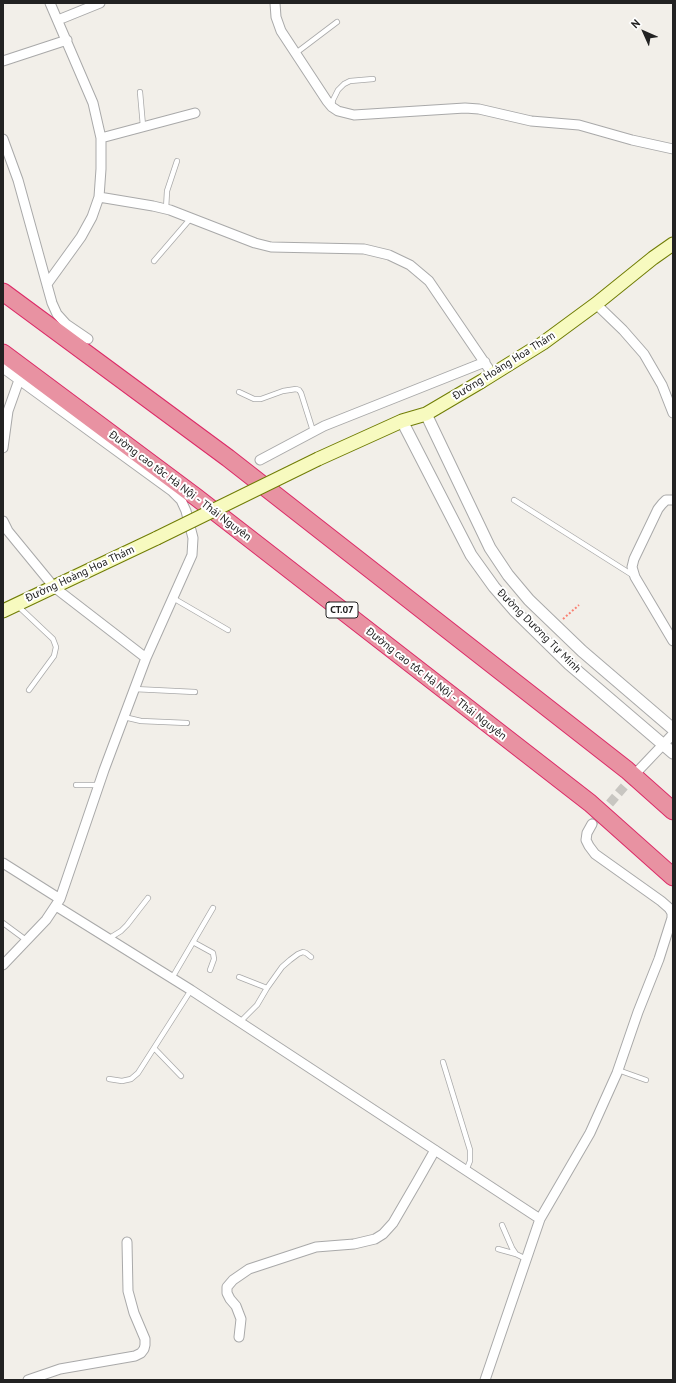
<!DOCTYPE html>
<meta charset="utf-8">
<style>
body{margin:0}
#map{position:relative;width:676px;height:1383px;overflow:hidden;background:#f2efe9;font-family:"PT Sans",sans-serif}
canvas{display:block}
.frame{position:absolute;inset:0;border:4px solid #222;pointer-events:none}
.north{position:absolute;left:624px;top:12px;width:40px;height:40px;-webkit-text-stroke:3px #fff;paint-order:stroke;rotate:315deg;font-size:11px;font-weight:700;line-height:16px;text-align:center;color:#222}
.north::after{content:'';display:block;margin:auto;width:14px;height:18px;background:#222;clip-path:polygon(50% 0,100% 100%,50% 72%,0 100%)}
</style>
<div id="map">
<canvas width="676" height="1383"></canvas>
<div class="frame"></div>
<div class="north">N</div>
</div>
<script>
const context = document.querySelector('canvas').getContext('2d');
context.lineJoin = 'round';
function shape(rows) {
  const path = new Path2D();
  for (const r of rows) {
    path.moveTo(r[0], r[1]);
    for (let i = 2; i < r.length; i += 2) path.lineTo(r[i], r[i + 1]);
  }
  return path;
}
function trace(path, color, width, dash) {
  context.strokeStyle = color;
  context.lineWidth = width;
  context.lineCap = dash ? 'butt' : 'round';
  context.setLineDash(dash || []);
  context.stroke(path);
}
function label(font, color, halo, rows, align = 'center') {
  context.font = font + ' "PT Sans",sans-serif';
  context.lineWidth = 4;
  context.setLineDash([]);
  context.textBaseline = 'middle';
  context.strokeStyle = halo;
  context.fillStyle = color;
  for (const [text, x, y, turn = 0] of rows) {
    context.save();
    context.translate(x, y);
    context.rotate((+turn || 0) * Math.PI / 180);
    context.textAlign = isNaN(turn) ? turn : align;
    if (halo) context.strokeText(text, 0, 0);
    context.fillText(text, 0, 0);
    context.restore();
  }
}
trace(shape([
 [592,824,635,774]
]), '#c8c6c1', 9, [9, 4.5]);
const service = shape([
 [296,53,337,22],
 [140,92,143,126],
 [332,106,333,100,338,90,344,84,350,81,373,79],
 [166,209,167,191,177,161],
 [154,261,191,218],
 [239,392,254,399,261,399,283,391,296,389,299,390,301,393,313,431],
 [514,500,634,576],
 [173,598,228,630],
 [18,606,53,639,56,647,54,656,29,690],
 [134,689,195,692],
 [124,717,141,721,187,723],
 [76,785,99,785],
 [3,923,26,940],
 [108,939,121,931,127,925,148,898],
 [193,942,213,953,214,959,210,970],
 [239,977,267,988],
 [172,978,213,908],
 [240,1022,257,1005,267,988,282,967,290,960,298,954,303,952,306,953,311,957],
 [155,1049,181,1076],
 [443,1062,470,1150,470,1161,466,1171],
 [618,1070,646,1080],
 [109,1079,122,1081,131,1079,138,1073,191,990],
 [502,1225,512,1248,516,1254,526,1259],
 [498,1249,516,1254]
]);
const minor = shape([
 [275,3,276,17,281,31,327,101,332,107,338,111,354,115,465,108,479,109,531,121,579,125,632,140,673,149],
 [58,20,100,3],
 [3,61,67,40],
 [101,138,195,113],
 [3,139,18,180,52,303,57,314,66,324,88,339],
 [99,197,153,206,170,210,255,243,271,247,364,249,389,255,410,265,429,281,493,375],
 [47,284,81,237,92,217,99,197,101,169,101,138,93,103,50,3],
 [596,304,623,330,644,354,662,385,673,413],
 [3,368,172,491,181,500,186,511,193,538,192,555,146,658,104,770,60,899,46,920,3,965],
 [3,448,8,411,19,380],
 [260,460,324,426,485,362],
 [673,500,666,500,662,504,658,509,634,559,632,567,635,577,673,641],
 [3,521,8,531,54,587,146,658],
 [636,773,673,734],
 [3,863,60,899],
 [56,906,191,990,540,1219],
 [239,1337,241,1319,236,1306,230,1299,227,1293,227,1287,233,1280,249,1269,316,1247,354,1244,375,1239,383,1234,393,1223,418,1180,435,1150],
 [28,1380,60,1369,135,1356,141,1353,144,1349,145,1345,145,1339,134,1313,128,1291,127,1242],
 [485,1380,540,1219,590,1133,617,1073,638,1012,659,959,672,918,672,913,669,908,661,901,595,854,589,846,586,840,587,833,592,824]
]);
const tertiary = shape([
 [426,414,490,548,508,575,529,600,582,651,673,729],
 [402,421,471,555,494,587,514,610,569,664,673,753]
]);
const secondary = shape([
 [318,459,402,421,426,414,482,381,543,343,596,304,653,258,673,244],
 [3,611,157,538]
]);
const motorway = shape([
 [3,292,228,458,627,770,673,811],
 [3,353,196,497,590,803,673,877]
]);
trace(service, '#a9a9a9', 6);
trace(minor, '#a9a9a9', 11);
trace(tertiary, '#a9a9a9', 13);
trace(secondary, '#707d05', 15);
trace(motorway, '#dc2a67', 19);
trace(shape([
 [563,619,579,605]
]), '#fa8072', 2, [2, 2]);
trace(service, '#fff', 4.5);
trace(minor, '#fff', 9);
trace(tertiary, '#fff', 11);
trace(secondary, '#f7fabf', 13);
trace(motorway, '#e892a2', 17);
const secondaryBridge = shape([
 [157,538,318,459]
]);
trace(secondaryBridge, '#707d05', 15, []);
trace(secondaryBridge, '#f7fabf', 13);
for (const [x, y, w] of [
 [342,610,32]
]) {
  const box = new Path2D();
  box.roundRect(x - w / 2, y - 8, w, 16, 3);
  context.fillStyle = '#fff';
  context.fill(box);
  trace(box, '#222', 1);
}
label('bold 10px', '#222', null, [
 ["CT.07",342,610]
]);
label('11px', '#222', '#fff', [
 ["Đường Hoàng Hoa Thám",504,366,-32],
 ["Đường cao tốc Hà Nội - Thái Nguyên",180,486,37],
 ["Đường Hoàng Hoa Thám",80,574,-25],
 ["Đường Dương Tự Minh",539,631,45],
 ["Đường cao tốc Hà Nội - Thái Nguyên",436,684,38]
]);
</script>
